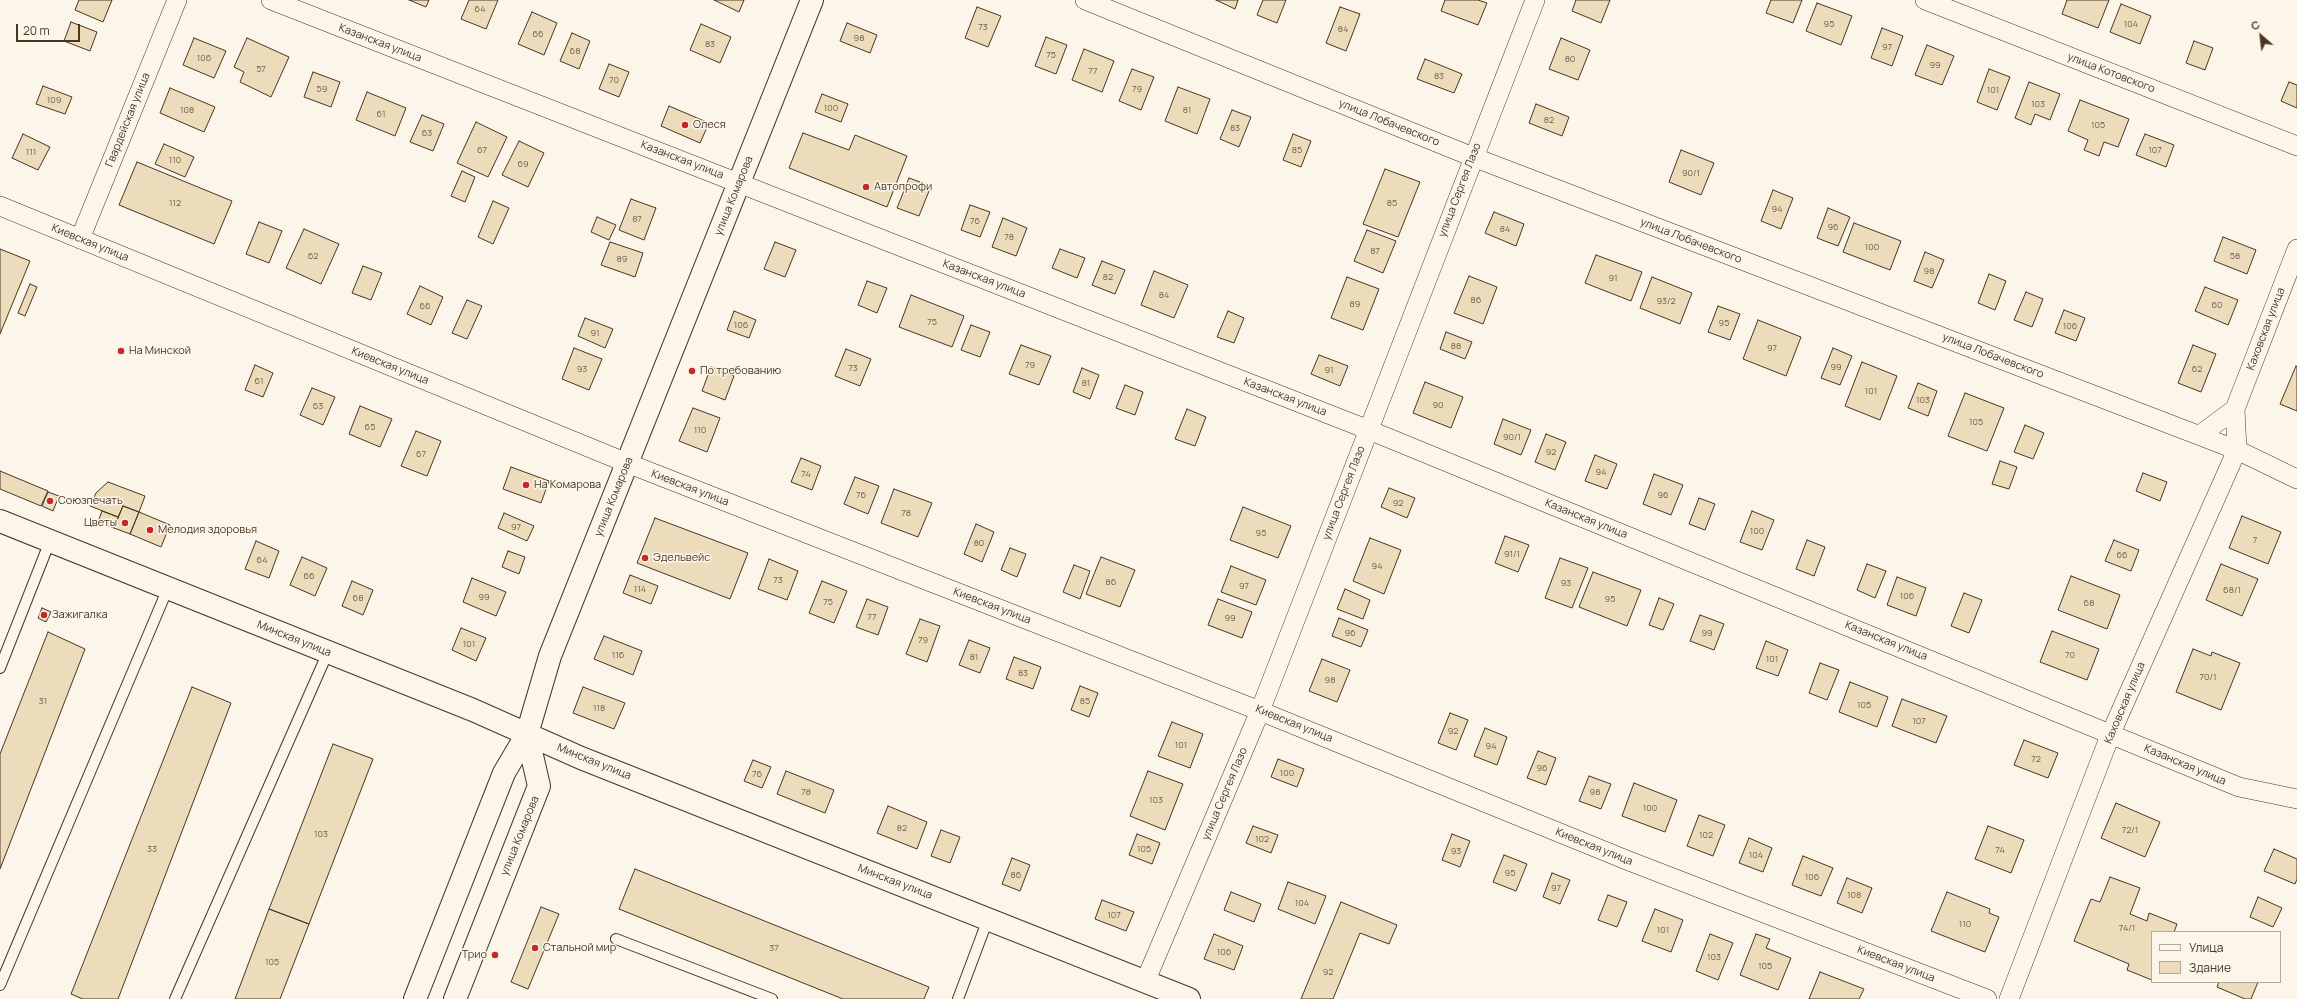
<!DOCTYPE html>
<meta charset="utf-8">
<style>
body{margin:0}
#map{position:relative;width:2297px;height:999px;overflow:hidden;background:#fbf6e9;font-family:Manrope,sans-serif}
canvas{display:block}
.legend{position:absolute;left:2151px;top:931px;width:130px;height:52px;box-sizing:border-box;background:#fbf6e9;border:1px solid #b4a999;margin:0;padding:5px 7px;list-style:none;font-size:12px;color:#4a3520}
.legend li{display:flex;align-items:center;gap:8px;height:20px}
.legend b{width:20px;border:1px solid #b4a999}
.north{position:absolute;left:2241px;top:16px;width:40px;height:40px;-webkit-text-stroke:3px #fbf6e9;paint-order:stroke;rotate:332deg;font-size:11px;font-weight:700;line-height:16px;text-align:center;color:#4a3520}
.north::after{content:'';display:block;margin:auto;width:14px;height:18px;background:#4a3520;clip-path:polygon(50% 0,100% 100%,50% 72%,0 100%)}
.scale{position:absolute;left:16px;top:24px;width:64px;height:18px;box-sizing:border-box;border:2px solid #4a3520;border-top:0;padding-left:5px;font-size:12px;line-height:14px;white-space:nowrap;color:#4a3520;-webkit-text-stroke:3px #fbf6e9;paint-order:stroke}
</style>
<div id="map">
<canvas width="2297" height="999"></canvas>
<ul class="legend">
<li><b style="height:5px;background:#fbf6e9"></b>Улица</li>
<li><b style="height:11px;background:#ecdcbc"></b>Здание</li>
</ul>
<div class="north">С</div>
<div class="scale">20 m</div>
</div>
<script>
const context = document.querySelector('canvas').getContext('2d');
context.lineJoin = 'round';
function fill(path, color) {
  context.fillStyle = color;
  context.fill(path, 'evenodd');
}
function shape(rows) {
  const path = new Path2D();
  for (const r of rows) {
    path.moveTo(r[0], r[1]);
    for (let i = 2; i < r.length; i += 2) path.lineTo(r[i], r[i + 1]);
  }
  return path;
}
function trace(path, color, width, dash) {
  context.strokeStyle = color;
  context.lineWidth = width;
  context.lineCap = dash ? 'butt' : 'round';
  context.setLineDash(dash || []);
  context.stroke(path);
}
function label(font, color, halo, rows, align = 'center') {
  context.font = font + ' Manrope,sans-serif';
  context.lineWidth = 3;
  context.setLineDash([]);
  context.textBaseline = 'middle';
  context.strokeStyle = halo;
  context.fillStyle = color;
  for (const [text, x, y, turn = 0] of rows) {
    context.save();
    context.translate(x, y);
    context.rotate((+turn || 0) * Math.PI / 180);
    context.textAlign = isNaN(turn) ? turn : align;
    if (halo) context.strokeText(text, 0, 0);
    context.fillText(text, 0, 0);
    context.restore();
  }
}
const building = shape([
 [79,0,112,0,103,22,75,10,79,0],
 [409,0,429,0,426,7,409,0],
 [469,0,498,0,486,29,461,19,469,0],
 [714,0,744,0,739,12,714,0],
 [1216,0,1238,0,1235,9,1216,0],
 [1263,0,1286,0,1277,23,1257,15,1263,0],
 [1445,0,1478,0,1487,3,1478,25,1441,11,1445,0],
 [1576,0,1610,0,1601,23,1572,11,1576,0],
 [1771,0,1802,0,1793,23,1766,13,1771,0],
 [2067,0,2109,0,2098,28,2062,14,2067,0],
 [1817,3,1852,16,1841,45,1806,31,1817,3],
 [2121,4,2151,16,2140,44,2110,32,2121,4],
 [977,7,1001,16,988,47,965,38,977,7],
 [1340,7,1360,14,1346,51,1326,43,1340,7],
 [532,12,557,23,544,55,518,44,532,12],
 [71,22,97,32,90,51,64,41,71,22],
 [847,23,877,35,870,53,840,41,847,23],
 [701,24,731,37,720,63,690,50,701,24],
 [1882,28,1903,36,1892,66,1871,58,1882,28],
 [572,33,590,41,579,69,560,61,572,33],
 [1046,37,1067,45,1056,74,1035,66,1046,37],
 [194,38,226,51,214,78,183,65,194,38],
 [247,38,289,57,271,97,240,82,244,72,234,67,247,38],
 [1561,38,1590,50,1578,80,1549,69,1561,38],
 [2194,41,2213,48,2205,70,2186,63,2194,41],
 [1927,45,1954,56,1942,85,1915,75,1927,45],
 [1084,49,1114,61,1102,92,1072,80,1084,49],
 [1425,59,1462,74,1454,93,1417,79,1425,59],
 [609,64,629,72,619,97,599,89,609,64],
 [1132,69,1154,77,1141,110,1119,101,1132,69],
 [1989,69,2010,77,1997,110,1977,102,1989,69],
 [313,72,340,82,331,107,304,97,313,72],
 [2029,82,2060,94,2050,120,2035,114,2031,125,2015,118,2029,82],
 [2289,82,2297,85,2297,108,2281,101,2289,82],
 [43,86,72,97,65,114,36,104,43,86],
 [1178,87,1210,99,1197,134,1165,121,1178,87],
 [170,88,215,107,204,132,160,113,170,88],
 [367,92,406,108,395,136,356,120,367,92],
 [822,94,848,104,841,122,815,112,822,94],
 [2080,100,2129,119,2118,147,2104,142,2099,156,2084,150,2088,140,2068,131,2080,100],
 [1536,104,1569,117,1562,136,1529,123,1536,104],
 [669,106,709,123,700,143,661,126,669,106],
 [1232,110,1251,117,1239,147,1220,139,1232,110],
 [422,115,444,124,433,151,410,142,422,115],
 [476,122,507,137,488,177,457,163,476,122],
 [803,133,849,150,855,135,907,156,887,207,789,168,803,133],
 [23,134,50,147,38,170,12,158,23,134],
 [1293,134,1311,141,1301,167,1283,160,1293,134],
 [2145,134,2174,145,2166,167,2136,155,2145,134],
 [519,141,544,153,528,187,502,175,519,141],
 [164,144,194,157,185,177,155,164,164,144],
 [1681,150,1714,163,1701,195,1669,182,1681,150],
 [137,162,232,201,214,244,119,205,137,162],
 [1385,169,1420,182,1398,237,1363,224,1385,169],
 [462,171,475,177,465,202,451,196,462,171],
 [909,178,931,186,919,216,897,208,909,178],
 [1773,190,1793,198,1781,229,1761,221,1773,190],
 [631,199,656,208,644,240,619,230,631,199],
 [493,201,509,208,493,244,478,237,493,201],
 [970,205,990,212,980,237,961,230,970,205],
 [1828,208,1850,217,1838,246,1817,238,1828,208],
 [1494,212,1524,224,1516,246,1485,233,1494,212],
 [597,217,616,225,609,240,591,232,597,217],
 [1003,218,1027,228,1016,256,992,247,1003,218],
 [259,222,282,231,269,263,246,254,259,222],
 [1854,223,1901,241,1890,270,1843,252,1854,223],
 [304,229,339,244,321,284,286,268,304,229],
 [1367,230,1396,241,1383,273,1354,261,1367,230],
 [2223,237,2256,250,2247,274,2214,261,2223,237],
 [610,242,643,253,635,277,601,265,610,242],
 [775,242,796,250,785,277,764,269,775,242],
 [0,249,30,261,0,334,0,249],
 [1060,249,1085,258,1077,278,1052,268,1060,249],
 [1925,252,1944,260,1932,288,1914,281,1925,252],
 [1596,255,1642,272,1631,301,1585,283,1596,255],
 [1102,261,1125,270,1115,294,1092,285,1102,261],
 [363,266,382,273,371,300,352,293,363,266],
 [1154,271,1188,285,1174,318,1141,305,1154,271],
 [1989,274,2006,281,1995,310,1978,303,1989,274],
 [1469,276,1497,287,1483,324,1454,313,1469,276],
 [1347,277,1379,289,1363,330,1331,318,1347,277],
 [1652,277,1692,293,1680,324,1640,308,1652,277],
 [867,281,887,288,877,313,858,305,867,281],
 [30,284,37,287,25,316,18,313,30,284],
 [420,286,443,297,431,325,407,314,420,286],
 [2205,287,2238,300,2228,325,2195,311,2205,287],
 [2026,292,2043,299,2032,327,2014,320,2026,292],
 [911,295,964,316,952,347,899,327,911,295],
 [467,300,482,306,467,339,452,333,467,300],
 [1718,306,1740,314,1730,340,1708,332,1718,306],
 [2064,310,2085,318,2076,341,2055,333,2064,310],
 [734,311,756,320,749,338,727,330,734,311],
 [1228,311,1244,318,1234,343,1217,337,1228,311],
 [585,318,613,329,605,348,578,336,585,318],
 [1758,320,1801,337,1786,376,1743,359,1758,320],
 [971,325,990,332,980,357,961,350,971,325],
 [1446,332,1472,342,1465,359,1440,349,1446,332],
 [1021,345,1051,356,1039,385,1009,374,1021,345],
 [2193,345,2216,354,2201,392,2178,383,2193,345],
 [574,348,602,359,589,390,562,379,574,348],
 [1833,348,1852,356,1840,385,1821,378,1833,348],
 [846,349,871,359,860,386,835,376,846,349],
 [1319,355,1348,366,1340,386,1311,374,1319,355],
 [1862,362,1897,376,1880,420,1845,406,1862,362],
 [255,365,273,373,263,397,245,390,255,365],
 [2296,366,2297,367,2297,411,2280,404,2296,366],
 [711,367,734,376,725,400,702,391,711,367],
 [1082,368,1099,375,1090,399,1073,392,1082,368],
 [1425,382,1463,397,1451,428,1413,413,1425,382],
 [1918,383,1937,391,1928,416,1908,408,1918,383],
 [1125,385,1143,392,1135,415,1116,408,1125,385],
 [312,388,335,397,323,425,300,415,312,388],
 [1965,393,2004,408,1987,451,1948,436,1965,393],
 [360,406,392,419,380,447,349,434,360,406],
 [693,408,720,418,707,452,679,441,693,408],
 [1187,409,1206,417,1195,446,1175,439,1187,409],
 [1503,419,1531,430,1521,455,1494,444,1503,419],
 [2025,425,2044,433,2033,459,2014,452,2025,425],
 [416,431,441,441,427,476,401,466,416,431],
 [1546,434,1566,442,1555,470,1535,462,1546,434],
 [1595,455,1617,464,1607,489,1585,481,1595,455],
 [801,458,821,466,812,490,791,482,801,458],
 [2000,461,2017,467,2009,489,1992,484,2000,461],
 [511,467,549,481,541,503,503,489,511,467],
 [0,471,48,491,41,506,0,489,0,471],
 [2143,473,2167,482,2160,501,2136,491,2143,473],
 [1654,474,1683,485,1671,515,1643,504,1654,474],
 [855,477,879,486,868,514,844,504,855,477],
 [108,482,145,496,139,512,123,506,118,517,90,506,96,493,108,482],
 [1389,488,1415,498,1407,518,1381,507,1389,488],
 [894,489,932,503,918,537,881,523,894,489],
 [48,492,59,496,53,511,42,506,48,492],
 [1699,498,1715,504,1705,530,1689,524,1699,498],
 [123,506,139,512,130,534,114,528,123,506],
 [1243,507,1291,526,1278,558,1230,540,1243,507],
 [102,511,118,517,114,528,98,522,102,511],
 [1752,511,1774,520,1762,550,1740,542,1752,511],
 [139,512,170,525,161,547,130,534,139,512],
 [504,513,534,526,527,541,498,528,504,513],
 [2242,516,2281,532,2268,564,2229,548,2242,516],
 [655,518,748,553,730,599,637,563,655,518],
 [976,524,994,532,982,562,964,554,976,524],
 [1505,536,1529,545,1518,572,1495,563,1505,536],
 [1370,538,1401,550,1384,594,1353,581,1370,538],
 [1807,540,1825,547,1814,576,1796,569,1807,540],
 [2114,540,2139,550,2131,571,2105,561,2114,540],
 [256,541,279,551,269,578,245,569,256,541],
 [1010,548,1026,554,1017,577,1001,570,1010,548],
 [508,551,525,557,519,574,502,567,508,551],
 [302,557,327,568,315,596,290,585,302,557],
 [1101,557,1135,570,1120,607,1086,594,1101,557],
 [1560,558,1588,568,1572,608,1545,598,1560,558],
 [769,559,798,571,787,600,758,589,769,559],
 [1867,564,1886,571,1875,598,1857,590,1867,564],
 [2221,564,2258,579,2242,616,2206,600,2221,564],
 [1074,565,1090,571,1080,599,1063,592,1074,565],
 [1231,566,1266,580,1256,605,1221,592,1231,566],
 [1593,572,1641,590,1627,626,1579,607,1593,572],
 [630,575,658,586,651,604,623,593,630,575],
 [2071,576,2120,595,2107,629,2058,610,2071,576],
 [1897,577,1926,588,1916,616,1887,605,1897,577],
 [472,578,506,592,496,616,463,602,472,578],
 [352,581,373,590,363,615,342,606,352,581],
 [822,581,847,591,834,623,809,613,822,581],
 [1345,589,1370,600,1363,619,1337,609,1345,589],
 [1964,593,1982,600,1969,633,1951,626,1964,593],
 [1659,598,1674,604,1663,630,1649,625,1659,598],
 [867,599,888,607,878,635,856,627,867,599],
 [1218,599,1252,612,1242,638,1208,625,1218,599],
 [42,608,51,612,46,622,38,618,42,608],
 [1700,615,1724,624,1714,650,1690,641,1700,615],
 [1339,618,1368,630,1361,647,1332,636,1339,618],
 [920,619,940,626,927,662,906,654,920,619],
 [461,628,486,638,476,661,452,650,461,628],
 [2052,631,2099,649,2087,680,2040,662,2052,631],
 [48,632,85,649,0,869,0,754,48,632],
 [604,636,642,651,633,675,594,659,604,636],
 [969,640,990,648,980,673,959,665,969,640],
 [1766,641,1788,650,1778,676,1756,668,1766,641],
 [2193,649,2211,656,2212,652,2240,663,2221,710,2176,692,2193,649],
 [1014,657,1041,667,1033,689,1006,679,1014,657],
 [1322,659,1350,670,1337,702,1309,691,1322,659],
 [1820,663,1839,670,1827,700,1809,693,1820,663],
 [1850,682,1888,697,1877,727,1839,712,1850,682],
 [1080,686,1098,693,1089,717,1071,710,1080,686],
 [192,687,231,703,118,999,83,999,71,994,192,687],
 [583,687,625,703,614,729,573,713,583,687],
 [1902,699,1947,716,1936,743,1892,726,1902,699],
 [1450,713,1468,720,1456,750,1438,743,1450,713],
 [1172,722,1203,734,1190,768,1158,756,1172,722],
 [1485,728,1507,737,1497,765,1474,756,1485,728],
 [2024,740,2058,753,2048,778,2014,765,2024,740],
 [333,744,373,759,309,924,269,909,333,744],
 [1538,751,1556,758,1546,785,1527,778,1538,751],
 [1278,759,1304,769,1297,787,1271,777,1278,759],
 [753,760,771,767,762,788,744,781,753,760],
 [786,771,834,790,825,813,777,794,786,771],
 [1148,771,1183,784,1165,830,1130,816,1148,771],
 [1589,776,1611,784,1601,809,1579,801,1589,776],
 [1634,783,1677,800,1665,832,1622,816,1634,783],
 [2116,803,2160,822,2145,857,2101,838,2116,803],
 [888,806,927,822,917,849,877,833,888,806],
 [1699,815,1725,825,1713,856,1687,846,1699,815],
 [1253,826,1278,835,1271,853,1246,843,1253,826],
 [1988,826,2024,840,2011,873,1975,859,1988,826],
 [941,830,960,837,950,863,931,856,941,830],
 [1137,834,1160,843,1152,864,1129,855,1137,834],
 [1452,834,1470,841,1460,867,1442,860,1452,834],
 [1749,838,1772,848,1763,872,1739,863,1749,838],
 [2274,849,2297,859,2297,879,2295,884,2264,871,2274,849],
 [1504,855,1527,864,1516,891,1493,882,1504,855],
 [1803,856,1833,868,1821,896,1792,885,1803,856],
 [1012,858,1030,865,1020,891,1002,884,1012,858],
 [635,869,929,987,924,999,843,999,619,909,635,869],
 [1552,873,1570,880,1560,904,1543,897,1552,873],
 [2110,877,2140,888,2130,914,2147,921,2149,913,2177,924,2174,932,2152,932,2152,980,2127,970,2129,964,2074,941,2091,899,2100,902,2110,877],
 [1847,878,1872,888,1862,913,1837,903,1847,878],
 [1288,882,1326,896,1315,924,1278,909,1288,882],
 [1231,892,1261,904,1254,922,1224,910,1231,892],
 [1947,892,1990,909,1989,913,1999,917,1985,952,1931,931,1947,892],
 [1608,895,1627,902,1617,927,1598,920,1608,895],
 [2258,897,2282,908,2273,927,2250,917,2258,897],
 [1102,900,1134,912,1126,931,1095,919,1102,900],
 [1341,902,1397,925,1389,944,1360,933,1333,999,1301,999,1341,902],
 [541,907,559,914,528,989,511,982,541,907],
 [269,909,309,924,280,999,235,999,269,909],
 [1655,909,1683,920,1671,952,1642,941,1655,909],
 [1214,934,1243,946,1234,970,1204,959,1214,934],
 [1710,934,1733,943,1718,980,1696,971,1710,934],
 [1756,934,1770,939,1766,948,1791,958,1778,990,1740,975,1756,934],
 [1820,972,1864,989,1859,999,1809,999,1820,972],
 [2219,982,2258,982,2251,999,2245,999,2217,987,2219,982]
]);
fill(building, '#ecdcbc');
trace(building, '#4a3520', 1);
const service = shape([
 [0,668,50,541],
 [616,939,772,999],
 [0,985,168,588],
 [175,999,328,652],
 [958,999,988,919]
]);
const minor = shape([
 [271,0,1369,430,2239,787,2297,799],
 [1085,0,1473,157,2237,450,2297,479],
 [1925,0,2297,146],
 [0,206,627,463,1260,711,1629,861,1987,999],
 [80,239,177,0],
 [2200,435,2235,409],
 [1145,982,1260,711,1535,0],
 [2009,999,2111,733,2237,450,2235,409,2297,249]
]);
const secondary = shape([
 [0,521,473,710,581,758,1189,999],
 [415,999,504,773,527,734],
 [455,999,539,786,527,734,550,656,812,0]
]);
trace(service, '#4a3520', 12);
trace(minor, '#4a3520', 20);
trace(secondary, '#4a3520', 24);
trace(service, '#fbf6e9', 10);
trace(minor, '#fbf6e9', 19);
trace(secondary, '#fbf6e9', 22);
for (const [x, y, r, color] of [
 [685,125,4,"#c62828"],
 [866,187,4,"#c62828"],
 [121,351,4,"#c62828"],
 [692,371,4,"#c62828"],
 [526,485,4,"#c62828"],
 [50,501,4,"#c62828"],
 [125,523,4,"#c62828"],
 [150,530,4,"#c62828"],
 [645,558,4,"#c62828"],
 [44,615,4,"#c62828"],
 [535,948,4,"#c62828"],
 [495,955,4,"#c62828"]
]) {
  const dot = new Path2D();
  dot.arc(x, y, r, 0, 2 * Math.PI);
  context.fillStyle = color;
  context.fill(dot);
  trace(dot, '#fbf6e9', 1.5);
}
label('9px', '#725f47', null, [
 ["64",480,9],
 ["95",1829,24],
 ["104",2131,24],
 ["73",983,27],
 ["84",1343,29],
 ["66",538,34],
 ["98",859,38],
 ["83",710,44],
 ["97",1887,47],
 ["68",575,51],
 ["75",1051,55],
 ["106",204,58],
 ["80",1570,59],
 ["99",1935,65],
 ["57",261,69],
 ["77",1093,71],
 ["83",1439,76],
 ["70",614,80],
 ["59",322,89],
 ["79",1137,89],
 ["101",1993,90],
 ["109",54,100],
 ["103",2038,104],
 ["100",831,108],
 ["108",187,110],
 ["81",1187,110],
 ["61",381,114],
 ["82",1549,120],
 ["105",2098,125],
 ["83",1235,128],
 ["63",427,133],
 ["67",482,150],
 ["85",1297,150],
 ["107",2155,150],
 ["111",31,152],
 ["110",175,160],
 ["69",523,164],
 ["90/1",1691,173],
 ["112",175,203],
 ["85",1392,203],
 ["94",1777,209],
 ["87",637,219],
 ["76",975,221],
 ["96",1833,227],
 ["84",1505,229],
 ["78",1009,237],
 ["100",1872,247],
 ["87",1375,251],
 ["62",313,256],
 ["58",2235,256],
 ["89",622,259],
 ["98",1929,271],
 ["82",1108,277],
 ["91",1613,278],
 ["84",1164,295],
 ["86",1476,300],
 ["93/2",1666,301],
 ["89",1355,304],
 ["60",2217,305],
 ["66",425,306],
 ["75",932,322],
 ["95",1724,323],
 ["106",741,325],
 ["106",2070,326],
 ["91",595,333],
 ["88",1456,346],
 ["97",1772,348],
 ["79",1030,365],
 ["99",1836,367],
 ["73",853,368],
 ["93",582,369],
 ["62",2197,369],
 ["91",1329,370],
 ["61",259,381],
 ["81",1086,383],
 ["101",1871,391],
 ["103",1923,400],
 ["90",1438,405],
 ["63",318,406],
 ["105",1976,422],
 ["65",370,427],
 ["110",700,430],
 ["90/1",1512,437],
 ["92",1551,452],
 ["67",421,454],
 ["94",1601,472],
 ["74",806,474],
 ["76",861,495],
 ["96",1663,495],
 ["92",1398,503],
 ["78",906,513],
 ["97",516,527],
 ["100",1757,531],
 ["95",1261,533],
 ["7",2255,540],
 ["80",979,543],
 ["91/1",1512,554],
 ["66",2122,555],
 ["64",262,560],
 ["94",1377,566],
 ["66",309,576],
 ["73",778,580],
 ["86",1111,582],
 ["93",1566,583],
 ["97",1244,586],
 ["114",640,589],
 ["68/1",2232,590],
 ["106",1907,596],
 ["99",484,597],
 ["68",358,598],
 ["95",1610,599],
 ["75",828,602],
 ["68",2089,603],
 ["77",872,617],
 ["99",1230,618],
 ["96",1350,633],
 ["99",1707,633],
 ["79",923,640],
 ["101",469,644],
 ["116",618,655],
 ["70",2070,655],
 ["81",974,657],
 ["101",1772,659],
 ["83",1023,673],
 ["70/1",2208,677],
 ["98",1330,680],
 ["31",43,701],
 ["85",1085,701],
 ["105",1864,705],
 ["118",599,708],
 ["107",1919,721],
 ["92",1453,731],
 ["101",1181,745],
 ["94",1491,746],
 ["72",2036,759],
 ["96",1542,768],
 ["100",1287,773],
 ["76",757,774],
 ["78",806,792],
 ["98",1595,792],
 ["103",1156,800],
 ["100",1650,808],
 ["82",902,828],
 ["72/1",2130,830],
 ["103",321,834],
 ["102",1706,835],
 ["102",1262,839],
 ["33",152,849],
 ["105",1144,849],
 ["74",2000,850],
 ["93",1456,851],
 ["104",1756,855],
 ["95",1510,873],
 ["86",1016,875],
 ["106",1812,877],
 ["97",1556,888],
 ["108",1854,895],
 ["104",1302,903],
 ["107",1114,915],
 ["110",1965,924],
 ["74/1",2127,928],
 ["101",1663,930],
 ["37",774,948],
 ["106",1224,952],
 ["103",1714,957],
 ["105",272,962],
 ["105",1765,966],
 ["92",1328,972]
]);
label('11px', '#4a3520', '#fbf6e9', [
 ["Казанская улица",380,43,21],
 ["улица Котовского",2111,73,21],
 ["Гвардейская улица",128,120,-68],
 ["улица Лобачевского",1389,123,22],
 ["Казанская улица",682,160,21],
 ["улица Сергея Лазо",1460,190,-69],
 ["улица Комарова",734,196,-68],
 ["улица Лобачевского",1691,241,21],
 ["Киевская улица",90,243,22],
 ["Казанская улица",984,279,21],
 ["Каховская улица",2266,329,-69],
 ["улица Лобачевского",1993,356,21],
 ["Киевская улица",390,366,22],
 ["Казанская улица",1285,397,21],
 ["Киевская улица",690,488,21],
 ["улица Сергея Лазо",1344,493,-69],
 ["улица Комарова",614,497,-68],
 ["Казанская улица",1586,519,22],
 ["Киевская улица",992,606,21],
 ["Минская улица",294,639,22],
 ["Казанская улица",1886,641,22],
 ["Каховская улица",2125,703,-67],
 ["Киевская улица",1294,724,22],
 ["Минская улица",594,762,22],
 ["Казанская улица",2185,765,23],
 ["улица Сергея Лазо",1225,794,-67],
 ["улица Комарова",520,836,-68],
 ["Киевская улица",1594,847,22],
 ["Минская улица",895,882,21],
 ["Киевская улица",1896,964,21]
]);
label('11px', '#4a3520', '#fbf6e9', [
 ["Олеся",693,125],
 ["Автопрофи",874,187],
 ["На Минской",129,351],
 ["По требованию",700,371],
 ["На Комарова",534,485],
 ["Союзпечать",58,501],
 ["Цветы",117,523,"right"],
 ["Мелодия здоровья",158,530],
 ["Эдельвейс",653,558],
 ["Зажигалка",52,615],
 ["Стальной мир",543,948],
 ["Трио",487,955,"right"]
], 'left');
</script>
